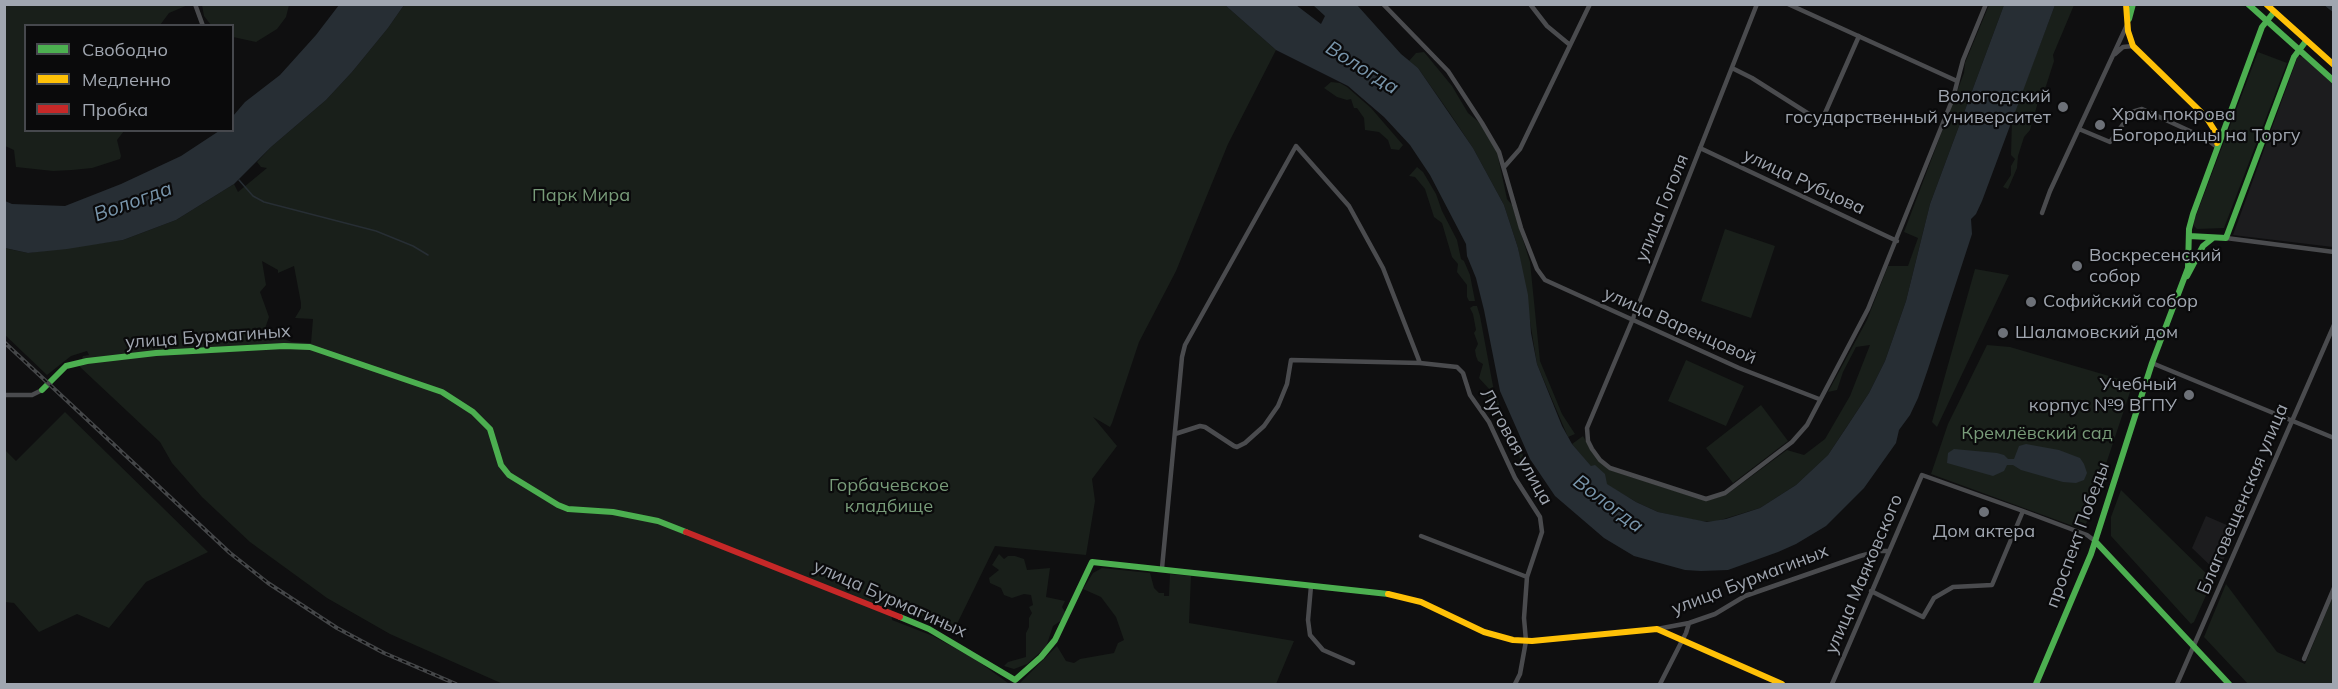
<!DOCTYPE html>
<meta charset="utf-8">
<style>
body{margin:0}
#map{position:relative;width:2338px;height:689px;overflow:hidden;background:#0f0f10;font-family:Mulish,sans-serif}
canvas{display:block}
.frame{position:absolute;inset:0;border:6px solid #a0a6b0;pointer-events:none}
.legend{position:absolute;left:24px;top:24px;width:210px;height:108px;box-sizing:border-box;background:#0a0a0b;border:2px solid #46484d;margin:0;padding:8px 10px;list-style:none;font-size:18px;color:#a0a6b0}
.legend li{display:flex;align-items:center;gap:12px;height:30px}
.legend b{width:30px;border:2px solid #46484d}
</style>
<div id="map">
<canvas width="2338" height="689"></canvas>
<div class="frame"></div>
<ul class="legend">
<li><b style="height:8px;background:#4caf50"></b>Свободно</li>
<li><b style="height:8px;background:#ffc107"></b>Медленно</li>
<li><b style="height:8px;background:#c62828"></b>Пробка</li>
</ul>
</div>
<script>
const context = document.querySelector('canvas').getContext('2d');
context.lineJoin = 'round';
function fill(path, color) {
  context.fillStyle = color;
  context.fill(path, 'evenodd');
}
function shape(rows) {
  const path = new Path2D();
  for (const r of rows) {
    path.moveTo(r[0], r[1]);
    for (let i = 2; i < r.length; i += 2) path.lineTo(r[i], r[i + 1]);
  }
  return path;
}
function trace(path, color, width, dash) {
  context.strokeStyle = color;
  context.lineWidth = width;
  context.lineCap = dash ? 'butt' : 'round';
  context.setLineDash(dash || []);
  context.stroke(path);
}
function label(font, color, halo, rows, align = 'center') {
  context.font = font + ' Mulish,sans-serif';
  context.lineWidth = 4.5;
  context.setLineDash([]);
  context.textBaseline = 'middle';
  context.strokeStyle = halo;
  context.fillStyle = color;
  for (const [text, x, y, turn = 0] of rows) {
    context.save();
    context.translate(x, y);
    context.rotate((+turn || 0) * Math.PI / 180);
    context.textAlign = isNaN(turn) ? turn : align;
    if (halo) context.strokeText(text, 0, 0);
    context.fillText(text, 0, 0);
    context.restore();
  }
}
fill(shape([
 [2298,56,2303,57,2333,84,2333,247,2233,235],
 [2206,516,2236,529,2218,573,2192,548]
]), '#1c1c1e');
fill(shape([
 [4,5,188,5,169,13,160,25,26,26,26,130,124,131,117,140,121,156,120,159,92,168,72,170,53,171,16,167,14,150,5,146],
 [202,5,202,4,289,5,286,17,277,29,256,42,233,37,232,26,211,25,204,16],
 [404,5,1225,5,1276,50,1228,144,1176,271,1139,342,1112,423,1110,427,1093,417,1117,446,1092,479,1095,501,1086,555,995,546,955,628,891,605,892,620,933,636,975,659,1008,683,1007,684,503,684,390,634,327,598,250,542,202,497,172,463,160,442,79,366,83,356,89,355,87,351,71,356,47,375,5,335,4,248,28,253,123,240,176,220,234,184,238,192,267,168,261,167,257,162,271,147,326,100,352,72,388,28],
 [262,261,278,270,278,273,294,266,301,303,301,308,295,318,313,319,311,343,292,342,281,338,261,340,269,317,260,292,266,285],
 [1989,5,2004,5,1930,204,1906,301,1885,361,1869,393,1828,455,1796,485,1760,508,1714,522,1699,521,1658,512,1636,502,1606,484,1572,444,1583,436,1593,454,1609,470,1706,501,1726,495,1787,450,1804,455,1825,439,1850,396,1870,345,1856,347,1843,372,1837,390,1828,392,1867,320,1888,266,1908,266,1918,238,1904,232,1964,73,1965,63],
 [2055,5,2074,5,2053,55,2054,61,2046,86,2040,95,2030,130,2024,137,2018,156,2017,168,2008,189,2003,187,2011,175,2011,166,2015,159,2011,155,2012,118],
 [1424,52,1452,86,1468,113,1481,124,1497,152,1507,199,1512,205,1530,262,1540,361,1562,414,1575,434,1568,437,1537,364,1518,248,1504,205,1473,148,1451,115,1418,68,1409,61,1416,53],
 [2258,52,2287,63,2224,228,2197,229,2194,226,2194,221],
 [1331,82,1340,83,1347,87,1371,108,1403,145,1399,150,1391,149,1388,140,1379,132,1365,130,1364,118,1357,108,1354,108,1351,99,1347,100,1337,97,1324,88],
 [1417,167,1423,172,1436,194,1442,211,1457,240,1461,259,1464,261,1470,275,1475,301,1469,301,1467,297,1467,285,1457,272,1458,264,1452,257,1442,223,1434,217,1425,189,1415,177,1409,176],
 [1725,229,1775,246,1751,318,1701,301],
 [1975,269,2009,275,1937,427,1932,422],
 [1473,306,1477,306,1480,316,1493,386,1505,422,1519,444,1524,458,1525,463,1521,466,1519,454,1509,443,1509,436,1504,435,1497,412,1499,409,1488,401,1488,395,1490,394,1490,390,1479,378,1483,364,1478,361,1476,356,1475,350,1478,344,1474,333,1476,330,1473,314,1470,308],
 [1987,345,2010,347,2133,383,2084,530,1931,474,1948,424],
 [1686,360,1744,386,1726,426,1668,401],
 [1761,405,1788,441,1733,483,1706,448],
 [65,412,208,552,146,582,109,628,77,614,39,632,14,603,5,602,5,450,16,461],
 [2121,490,2213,580,2194,622,2191,624,2111,536,2111,517],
 [999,554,1004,559,1008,556,1015,556,1024,559,1027,570,1050,568,1046,597,1065,601,1062,607,1065,612,1062,620,1053,626,1046,647,1027,664,1014,669,1004,666,1008,662,1026,657,1026,633,1029,627,1029,618,1032,613,1029,607,1033,605,1031,595,1024,594,1012,598,1004,595,1001,588,990,583,989,578,999,570,992,565],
 [1102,568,1150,573,1154,588,1159,593,1164,593,1164,596,1169,596,1170,574,1191,576,1189,623,1294,641,1276,684,1019,684,1057,646,1066,661,1074,663,1080,659,1114,653,1118,643,1124,640,1116,617,1101,597,1083,589,1093,573],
 [2226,584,2277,652,2305,664,2333,596,2333,684,2248,684,2204,637]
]), '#191f1a');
fill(shape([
 [339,5,404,5,388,28,352,72,326,100,271,147,234,184,176,220,123,240,67,249,28,253,5,248,5,201,12,204,65,206,121,184,181,156,219,131,232,130,233,116,245,102,280,75,316,35],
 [1225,5,1296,5,1321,24,1325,16,1313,5,1357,5,1401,54,1418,68,1473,148,1504,205,1518,248,1528,295,1531,333,1537,364,1562,426,1572,444,1591,466,1595,465,1605,474,1607,484,1636,502,1658,512,1707,522,1726,519,1760,508,1796,485,1828,455,1844,431,1869,393,1885,361,1906,301,1930,204,2004,5,2055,5,1982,201,1976,214,1971,219,1972,234,1928,369,1918,398,1910,415,1899,430,1896,443,1864,488,1826,526,1796,544,1778,552,1728,570,1701,571,1685,570,1634,556,1604,538,1555,496,1530,459,1500,391,1484,310,1476,278,1467,256,1466,244,1430,175,1410,145,1384,117,1348,86,1276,50],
 [2026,444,2059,450,2080,458,2084,464,2087,473,2084,480,2076,483,2063,482,2021,470,2013,465,2007,465,2004,471,1993,476,1947,463,1948,453,1954,449,1997,453,2004,455,2008,459,2014,459,2019,446]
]), '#272e34');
trace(shape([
 [239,180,253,196,264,202,376,231,413,246,428,255]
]), '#272e34', 1.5);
trace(shape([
 [2329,4,2334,8]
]), '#272e34', 8);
trace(shape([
 [195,4,203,26],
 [1383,4,1448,71,1482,123,1499,152,1521,228,1537,269,1545,280,1739,368,1819,399],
 [1530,4,1547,26,1570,45],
 [1757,4,1632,321,1587,428,1588,441,1592,449,1600,460,1610,468,1706,499,1725,493,1792,442,1807,425,1868,309,1953,98,1963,60,1986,4],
 [1788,4,1957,81],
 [2115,54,2123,47,2133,46],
 [1732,68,1752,78,1820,121,1822,120,1859,36],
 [2079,129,2110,142,2132,112,2142,109,2205,138,2217,147],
 [1700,148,1897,241],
 [1505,166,1520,149,1590,4],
 [2042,213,2050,191,2127,25],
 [2226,238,2334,252],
 [2152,363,2334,438],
 [4,395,32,395,42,390],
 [1175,434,1200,426,1205,427,1234,446,1237,447,1245,443,1264,426,1278,406,1287,384,1291,360,1420,363,1457,367,1463,373,1470,395,1489,422,1515,478,1540,517,1542,532,1527,577],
 [1421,536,1527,577,1524,618,1526,641,1520,674,1515,684],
 [1162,568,1182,357,1185,345,1296,146,1349,206,1383,268,1420,363],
 [1311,586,1308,620,1310,635,1323,650,1353,663],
 [1871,591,1923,617,1934,598,1953,587,1992,585,2023,511],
 [1657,629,1689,623,1715,614,1745,596,1860,556,1879,551,1889,551],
 [2304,659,2334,588],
 [1660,684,1686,633,1689,623],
 [1832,684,1922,475,2023,511,2087,535,2095,541],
 [2177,684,2334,325]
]), '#4a4b4e', 4.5);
trace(shape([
 [2248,4,2334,81],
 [2129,19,2133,4],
 [2207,117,2219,119,2230,112],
 [2189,236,2226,238,2294,57,2306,41],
 [2187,276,2203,246,2213,238],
 [42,390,66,366,87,361,156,353,284,346,310,347,442,392,473,412,490,429,501,465,509,475,558,505,568,509,613,512,658,521,686,532],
 [2095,541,2229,684],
 [900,617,929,629,1015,680,1041,657,1055,640,1092,562,1388,594],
 [2036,684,2091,554,2152,363,2188,268,2189,229,2193,214,2262,27,2274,12]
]), '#4caf50', 6);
trace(shape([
 [2126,4,2128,31,2133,46,2206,117,2215,131,2217,143],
 [2266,4,2334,65],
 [1388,594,1421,602,1484,632,1513,640,1532,641,1657,629,1782,684]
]), '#ffc107', 6);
trace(shape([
 [686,532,900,617]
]), '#c62828', 6);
const rail = shape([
 [4,342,230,553,268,583,337,628,384,653,456,684]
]);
trace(rail, '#444648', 4);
trace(rail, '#0a0a0b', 1.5, [4.5]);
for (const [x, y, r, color] of [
 [2063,107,6,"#6d7178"],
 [2100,125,6,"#6d7178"],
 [2077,266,6,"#6d7178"],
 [2031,302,6,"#6d7178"],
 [2003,333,6,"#6d7178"],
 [2189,395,6,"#6d7178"],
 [1984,512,6,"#6d7178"]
]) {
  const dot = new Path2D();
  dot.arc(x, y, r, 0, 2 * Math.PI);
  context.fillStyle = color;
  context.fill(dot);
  trace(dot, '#0a0a0b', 2);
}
label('18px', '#a0a6b0', '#0a0a0b', [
 ["Вологодский",2051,97,"right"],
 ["государственный университет",2051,118,"right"],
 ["Храм покрова",2112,115],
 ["Богородицы на Торгу",2112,136],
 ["Воскресенский",2089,256],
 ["собор",2089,277],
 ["Софийский собор",2043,302],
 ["Шаламовский дом",2015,333],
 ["Учебный",2177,385,"right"],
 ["корпус №9 ВГПУ",2177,406,"right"],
 ["Дом актера",1984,532,"center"]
], 'left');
label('18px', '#a0a6b0', '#0a0a0b', [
 ["улица Рубцова",1804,182,25],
 ["улица Гоголя",1662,208,-68],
 ["улица Варенцовой",1680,326,24],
 ["улица Бурмагиных",208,337,-4],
 ["Луговая улица",1516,447,61],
 ["Благовещенская улица",2243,499,-67],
 ["проспект Победы",2078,535,-70],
 ["улица Маяковского",1864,574,-67],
 ["улица Бурмагиных",1750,580,-21],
 ["улица Бурмагиных",890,599,24]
]);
label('18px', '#789b79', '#0a0a0b', [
 ["Парк Мира",581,196],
 ["Кремлёвский сад",2037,434],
 ["Горбачевское",889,486],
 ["кладбище",889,507]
]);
label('italic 20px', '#7895ab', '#0a0a0b', [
 ["Вологда",1362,68,32],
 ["Вологда",133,202,-20],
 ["Вологда",1608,504,37]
]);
</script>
